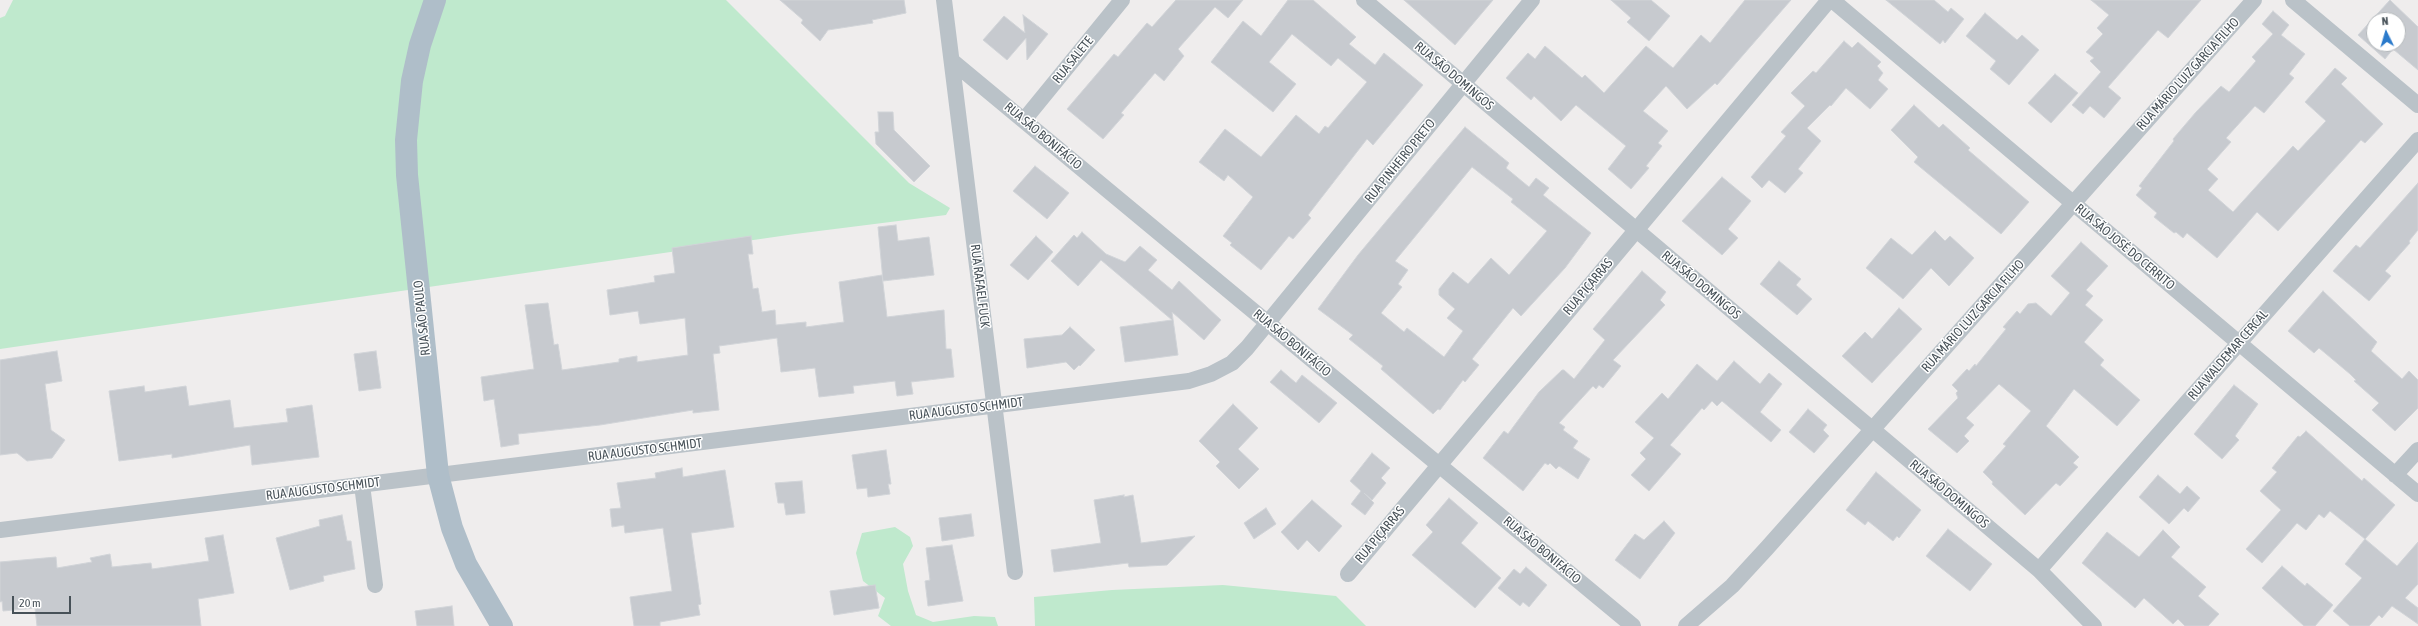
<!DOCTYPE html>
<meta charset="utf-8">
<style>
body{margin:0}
#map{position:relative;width:2418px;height:626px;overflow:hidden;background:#efeded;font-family:"Asap Condensed",sans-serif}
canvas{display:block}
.north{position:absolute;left:2366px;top:12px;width:40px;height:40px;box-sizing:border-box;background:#fff;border:1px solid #b5b9bc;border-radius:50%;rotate:355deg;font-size:11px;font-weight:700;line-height:16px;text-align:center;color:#475158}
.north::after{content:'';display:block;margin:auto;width:14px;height:18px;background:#2b7acb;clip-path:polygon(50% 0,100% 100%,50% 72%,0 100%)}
.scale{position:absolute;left:12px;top:596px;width:59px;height:18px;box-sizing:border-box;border:2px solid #475158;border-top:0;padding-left:5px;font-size:12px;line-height:14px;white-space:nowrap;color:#475158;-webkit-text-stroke:3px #fff;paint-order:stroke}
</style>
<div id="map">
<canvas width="2418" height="626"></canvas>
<div class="north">N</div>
<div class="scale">20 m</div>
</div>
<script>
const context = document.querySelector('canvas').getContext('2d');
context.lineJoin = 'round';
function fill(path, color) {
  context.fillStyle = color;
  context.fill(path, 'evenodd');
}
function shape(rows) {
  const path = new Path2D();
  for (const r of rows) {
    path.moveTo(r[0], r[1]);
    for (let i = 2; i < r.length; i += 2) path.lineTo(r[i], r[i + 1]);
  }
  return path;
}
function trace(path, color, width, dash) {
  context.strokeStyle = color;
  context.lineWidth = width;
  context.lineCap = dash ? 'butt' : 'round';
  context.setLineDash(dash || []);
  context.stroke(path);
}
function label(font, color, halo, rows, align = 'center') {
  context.font = font + ' "Asap Condensed",sans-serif';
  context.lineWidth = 3;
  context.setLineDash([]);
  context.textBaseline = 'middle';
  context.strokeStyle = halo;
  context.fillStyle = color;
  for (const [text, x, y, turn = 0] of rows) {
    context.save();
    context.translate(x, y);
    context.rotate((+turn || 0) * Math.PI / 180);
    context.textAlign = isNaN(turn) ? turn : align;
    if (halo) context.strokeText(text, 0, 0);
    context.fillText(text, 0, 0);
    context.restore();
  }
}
fill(shape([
 [13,0,726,0,909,183,950,208,946,215,795,234,0,349,0,18,5,16],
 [895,527,910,537,913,546,903,564,908,591,916,615,933,622,974,616,995,617,998,626,891,626,878,616,885,598,863,581,856,553,862,533],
 [1223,585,1336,596,1366,626,1035,626,1034,597,1112,590]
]), '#bfe9cd');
const building = shape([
 [780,0,904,0,906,13,872,20,873,23,828,30,820,41,801,23,803,20,780,0],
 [1176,0,1243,0,1228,18,1215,7,1178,49,1184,56,1164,81,1155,73,1121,113,1124,115,1103,139,1067,109,1114,54,1118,57,1147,23,1152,27,1176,0],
 [1288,0,1313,0,1356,37,1349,44,1375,65,1384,53,1423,85,1373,145,1367,139,1308,215,1311,218,1293,239,1289,236,1261,270,1230,245,1232,243,1223,236,1253,197,1228,175,1224,181,1199,162,1225,129,1261,157,1296,115,1319,134,1325,126,1328,128,1367,82,1338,58,1331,66,1292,34,1269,62,1296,84,1273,112,1211,62,1243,21,1261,36,1288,0],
 [1404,0,1493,0,1455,45,1404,0],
 [1611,0,1651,0,1670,16,1649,41,1627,22,1631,18,1611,0],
 [1745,0,1791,0,1717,85,1715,83,1687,109,1666,86,1643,111,1668,131,1658,143,1662,146,1646,166,1649,168,1631,189,1608,169,1626,146,1576,105,1561,121,1534,96,1531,100,1506,78,1528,53,1535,59,1545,46,1582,78,1585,75,1604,93,1646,46,1673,68,1701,35,1710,43,1745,0],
 [1886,0,1934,0,1948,12,1951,8,1964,19,1945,43,1943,40,1940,44,1886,0],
 [2091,0,2201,0,2168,38,2158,30,2108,87,2121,98,2104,118,2090,106,2083,114,2072,105,2101,72,2090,61,2094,58,2086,52,2103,34,2097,28,2109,15,2091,0],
 [2390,0,2418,27,2418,70,2393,49,2385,59,2358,35,2390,0],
 [2374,20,2398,20,2398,44,2374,44,2374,20],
 [2273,11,2289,25,2281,35,2305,54,2289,74,2294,78,2264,113,2255,106,2226,138,2231,142,2207,169,2218,179,2208,190,2233,212,2293,146,2298,151,2326,121,2305,102,2335,68,2347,78,2341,84,2383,124,2365,143,2361,140,2278,231,2257,212,2217,258,2187,233,2183,238,2176,232,2174,233,2154,217,2157,213,2136,195,2142,188,2139,186,2174,141,2173,139,2196,112,2221,86,2229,92,2256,61,2252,57,2273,34,2262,24,2273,11],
 [1985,13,2017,40,2022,35,2039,50,2009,85,1990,69,1996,61,1966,36,1985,13],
 [1023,15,1048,34,1027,60,1026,38,1007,60,983,40,1004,16,1025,33,1023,15],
 [1844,41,1852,48,1858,42,1881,62,1877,66,1883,73,1878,80,1888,89,1870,109,1846,88,1831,106,1830,105,1807,128,1821,141,1798,169,1803,173,1785,193,1769,180,1762,188,1751,177,1786,136,1781,132,1805,106,1791,93,1813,71,1816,73,1844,41],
 [2055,74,2078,93,2051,123,2028,103,2055,74],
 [1914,105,1939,128,1943,124,1970,148,1968,150,2029,202,2001,234,1914,162,1918,157,1891,130,1914,105],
 [878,112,893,112,894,130,930,166,914,182,876,144,875,132,879,132,878,112],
 [1465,127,1509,163,1506,168,1529,187,1536,178,1549,188,1543,195,1591,233,1565,268,1521,316,1513,308,1472,359,1479,365,1465,382,1463,380,1440,410,1438,409,1433,414,1381,369,1383,366,1349,339,1353,335,1318,309,1358,255,1465,127],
 [1472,167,1513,199,1511,202,1547,231,1509,275,1491,258,1468,284,1453,272,1439,289,1439,295,1455,309,1447,318,1463,331,1444,357,1407,328,1404,332,1381,313,1402,287,1398,284,1408,270,1395,261,1472,167],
 [1035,166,1069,193,1047,219,1013,191,1035,166],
 [1722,177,1751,201,1728,229,1738,238,1722,255,1682,221,1722,177],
 [2418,183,2418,230,2409,241,2410,243,2385,271,2391,276,2369,301,2333,271,2356,245,2360,248,2418,183],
 [896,225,898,241,929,237,934,275,883,281,878,227,896,225],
 [1935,231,1945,241,1950,236,1974,258,1949,286,1931,268,1903,299,1866,268,1891,238,1912,255,1935,231],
 [1082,232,1106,254,1125,262,1140,246,1157,260,1148,270,1172,290,1179,281,1221,320,1204,340,1172,312,1178,355,1125,362,1120,327,1172,320,1101,260,1078,286,1051,261,1074,235,1077,238,1082,232],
 [751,236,753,254,748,254,753,289,758,288,762,312,775,310,776,325,806,322,806,327,844,322,839,282,882,275,887,317,944,310,946,349,951,349,954,377,911,382,913,394,897,396,895,381,853,386,854,393,819,397,815,368,781,372,777,338,719,346,720,353,713,354,719,410,693,413,693,410,600,425,518,434,519,444,501,447,494,399,484,401,481,377,534,369,525,305,548,303,554,345,558,344,562,370,619,362,619,359,637,356,637,362,688,355,685,318,640,324,638,311,610,315,607,290,655,282,654,276,675,273,672,248,751,236],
 [1036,236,1053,252,1028,280,1010,265,1036,236],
 [2081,242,2108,266,2086,290,2093,296,2085,305,2103,320,2084,342,2104,360,2100,365,2140,400,2117,426,2074,389,2046,426,2079,457,2073,463,2078,467,2060,486,2056,483,2025,515,1992,484,1993,482,1983,472,2006,446,2003,444,2031,411,1999,384,1966,418,1974,425,1964,436,1969,441,1957,453,1928,429,1958,398,1956,393,1958,391,1952,385,1967,369,1969,371,1975,364,1976,366,2006,329,2003,327,2017,311,2020,314,2028,304,2036,303,2051,316,2070,293,2051,276,2081,242],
 [1779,261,1801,279,1796,285,1812,299,1797,315,1760,284,1779,261],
 [1642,271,1666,292,1660,300,1665,305,1613,360,1621,366,1603,388,1599,385,1596,389,1593,386,1559,423,1565,427,1563,430,1578,441,1573,448,1590,459,1578,479,1559,466,1556,469,1550,463,1548,465,1545,463,1523,491,1483,458,1504,431,1508,434,1539,392,1562,370,1564,370,1574,379,1605,340,1593,329,1642,271],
 [2323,291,2377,342,2371,351,2402,379,2409,371,2418,380,2418,408,2395,431,2372,410,2379,403,2354,381,2356,380,2350,374,2319,348,2314,353,2288,331,2323,291],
 [1899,308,1922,329,1872,383,1842,356,1865,332,1872,339,1899,308],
 [1070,327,1095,350,1080,366,1079,365,1074,370,1066,362,1027,368,1024,339,1062,335,1070,327],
 [57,351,62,381,45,384,51,430,65,440,52,458,27,461,17,453,0,455,0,360,57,351],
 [376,351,381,388,359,391,354,354,376,351],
 [1734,361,1760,384,1769,373,1782,384,1760,412,1781,430,1771,442,1722,401,1717,406,1712,401,1704,410,1702,408,1670,445,1681,454,1649,491,1631,475,1646,459,1640,453,1654,438,1635,422,1662,393,1668,399,1697,364,1717,381,1734,361],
 [1281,370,1296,383,1302,375,1337,403,1319,423,1270,382,1281,370],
 [2234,385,2258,404,2235,436,2239,440,2222,459,2194,434,2234,385],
 [144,386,145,392,186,386,189,406,230,400,234,428,288,422,286,409,312,405,319,457,252,465,250,445,172,458,172,454,119,461,109,391,144,386],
 [1233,404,1258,428,1238,449,1259,469,1239,489,1216,466,1220,462,1199,441,1233,404],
 [1808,409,1827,425,1823,430,1829,436,1814,453,1789,432,1808,409],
 [2306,431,2362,481,2364,478,2395,505,2365,539,2330,511,2324,518,2319,514,2306,530,2297,523,2262,563,2246,549,2281,510,2260,491,2277,472,2272,468,2298,436,2300,437,2306,431],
 [886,450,891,484,888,484,890,494,868,497,867,488,857,489,852,455,886,450],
 [1372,453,1390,468,1381,478,1386,483,1372,500,1364,493,1374,503,1365,515,1351,504,1361,491,1350,481,1372,453],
 [682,468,683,477,725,470,734,527,691,533,701,604,698,605,700,615,660,622,660,626,634,626,630,597,672,591,663,528,625,533,624,525,612,527,610,509,621,508,617,483,656,478,655,473,682,468],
 [1876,472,1921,510,1899,538,1897,536,1893,541,1868,521,1865,525,1846,510,1876,472],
 [2158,475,2180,494,2187,486,2200,498,2188,512,2184,508,2169,524,2139,497,2158,475],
 [802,481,805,513,786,515,784,503,778,503,775,483,802,481],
 [1124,495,1124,497,1133,495,1141,543,1195,536,1167,565,1129,567,1128,563,1054,572,1051,550,1101,543,1094,500,1124,495],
 [1449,498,1478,523,1461,543,1501,578,1475,608,1412,555,1433,532,1426,525,1449,498],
 [1312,500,1342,526,1319,552,1307,540,1298,550,1281,532,1312,500],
 [1266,508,1276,524,1254,539,1244,523,1266,508],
 [971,514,974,536,942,541,939,518,971,514],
 [342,515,347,541,351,541,355,569,323,576,324,581,290,590,276,538,320,526,319,520,342,515],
 [1664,521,1675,533,1640,579,1615,560,1635,534,1644,540,1664,521],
 [1948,529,1992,564,1970,591,1926,556,1948,529],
 [2163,530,2180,547,2171,557,2206,587,2198,596,2219,614,2208,626,2185,626,2178,619,2173,624,2144,598,2135,608,2082,563,2107,532,2139,557,2163,530],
 [223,535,234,593,198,599,201,626,37,626,35,608,3,611,2,601,0,602,0,562,56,557,57,568,92,562,90,558,110,554,112,567,151,563,152,569,209,561,205,538,223,535],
 [2365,539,2397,566,2418,542,2418,584,2405,598,2418,608,2418,624,2392,606,2382,618,2379,615,2369,626,2350,626,2333,611,2362,578,2345,564,2365,539],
 [952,545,963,601,928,606,925,581,930,580,926,548,952,545],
 [2282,566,2305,586,2307,583,2333,605,2315,626,2304,626,2262,588,2282,566],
 [1526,567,1547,585,1529,607,1523,602,1520,606,1498,588,1514,569,1520,574,1526,567],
 [875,585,879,608,834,615,830,591,875,585],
 [452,606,454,626,417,626,415,611,452,606]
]);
fill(building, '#c7cacf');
trace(building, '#d1d4d8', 1);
trace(shape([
 [944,0,1015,572],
 [1364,0,2039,570,2094,626],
 [1832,0,2418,494],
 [2293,0,2418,105],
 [952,61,1633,626],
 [1024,120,1122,0],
 [2395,475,2418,450],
 [362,485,375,585],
 [0,530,1189,381,1211,374,1232,363,1247,348,1532,0],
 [2039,570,2418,140],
 [1348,574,1829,0],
 [1686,626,1732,586,1767,548,2254,0]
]), '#bac2c8', 16);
trace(shape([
 [435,0,420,45,412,81,406,140,407,175,438,475,452,528,466,564,502,626]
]), '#afbec9', 22);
label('13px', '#475158', '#fff', [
 ["RUA SALETE",1073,60,-51],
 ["RUA MÁRIO LUIZ GARCIA FILHO",2188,74,-48],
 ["RUA SÃO DOMINGOS",1454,76,40],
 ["RUA SÃO BONIFÁCIO",1043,136,40],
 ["RUA PINHEIRO PRETO",1400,161,-51],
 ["RUA SÃO JOSÉ DO CERRITO",2125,247,40],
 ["RUA SÃO DOMINGOS",1701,285,40],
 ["RUA RAFAEL FUCK",980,286,83],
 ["RUA PIÇARRAS",1588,287,-50],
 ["RUA MÁRIO LUIZ GARCIA FILHO",1973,316,-48],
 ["RUA SÃO PAULO",422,318,-96],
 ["RUA SÃO BONIFÁCIO",1292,343,40],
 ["RUA WALDEMAR CERCAL",2228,355,-49],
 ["RUA AUGUSTO SCHMIDT",966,409,-7],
 ["RUA AUGUSTO SCHMIDT",645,450,-7],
 ["RUA AUGUSTO SCHMIDT",323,489,-7],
 ["RUA SÃO DOMINGOS",1949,494,40],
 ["RUA PIÇARRAS",1380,535,-50],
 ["RUA SÃO BONIFÁCIO",1542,550,40]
]);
</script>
